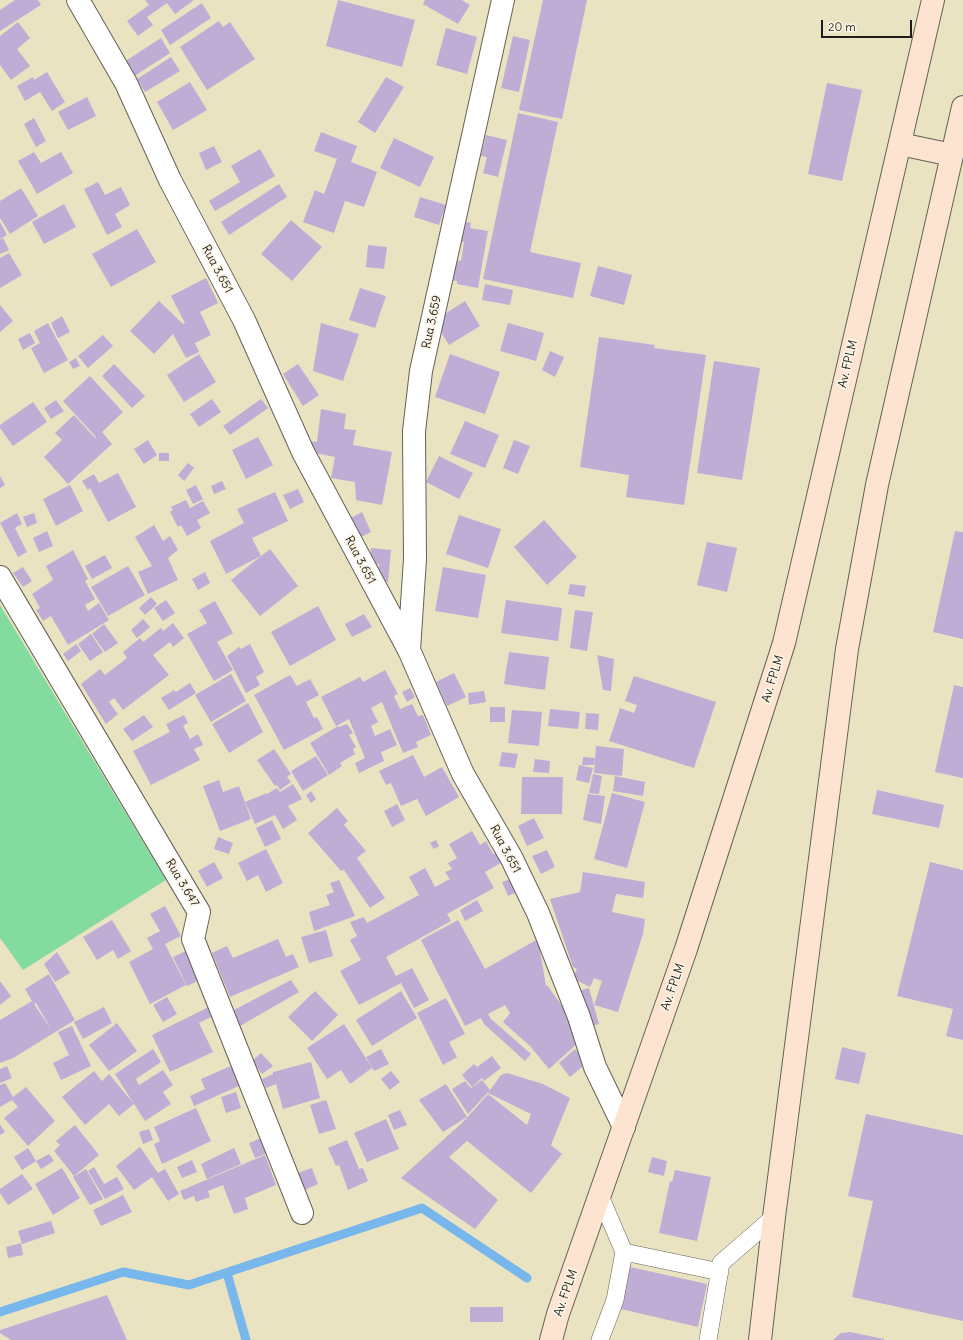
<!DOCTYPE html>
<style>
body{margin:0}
#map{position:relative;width:963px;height:1340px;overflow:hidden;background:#eae3c2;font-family:Delius,sans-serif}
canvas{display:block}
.scale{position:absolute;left:821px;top:20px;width:91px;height:18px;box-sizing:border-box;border:2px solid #1c1c1c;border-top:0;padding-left:5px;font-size:12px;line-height:14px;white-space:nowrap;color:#1c1c1c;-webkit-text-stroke:3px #fcf5e5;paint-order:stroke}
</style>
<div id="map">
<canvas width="963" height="1340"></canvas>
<div class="scale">20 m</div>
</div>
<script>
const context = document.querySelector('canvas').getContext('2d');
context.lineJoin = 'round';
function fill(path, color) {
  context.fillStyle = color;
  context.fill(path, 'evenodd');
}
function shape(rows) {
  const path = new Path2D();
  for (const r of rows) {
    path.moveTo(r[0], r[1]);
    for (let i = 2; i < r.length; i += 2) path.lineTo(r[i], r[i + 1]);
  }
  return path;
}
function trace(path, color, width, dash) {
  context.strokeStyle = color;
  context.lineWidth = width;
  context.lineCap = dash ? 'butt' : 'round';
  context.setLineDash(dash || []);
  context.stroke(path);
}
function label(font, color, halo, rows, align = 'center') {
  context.font = font + ' Delius,sans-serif';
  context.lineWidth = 3.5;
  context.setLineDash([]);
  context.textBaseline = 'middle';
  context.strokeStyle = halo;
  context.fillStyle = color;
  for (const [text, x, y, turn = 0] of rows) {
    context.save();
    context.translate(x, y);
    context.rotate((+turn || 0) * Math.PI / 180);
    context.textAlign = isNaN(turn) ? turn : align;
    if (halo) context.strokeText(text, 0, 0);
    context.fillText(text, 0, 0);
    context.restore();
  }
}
fill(shape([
 [0,605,166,880,23,970,0,938]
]), '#83db9f');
trace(shape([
 [227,1273,246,1340],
 [0,1312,123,1272,189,1285,422,1208,527,1278]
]), '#78b7eb', 9);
fill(shape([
 [15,0,38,0,41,5,0,31,0,10],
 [145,0,194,0,175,14,167,3,147,17,153,25,138,36,127,21,149,5],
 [338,0,415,20,402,67,326,46],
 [425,0,462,0,470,5,458,24,423,4],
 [543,0,587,0,562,119,519,110],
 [202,3,211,18,170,45,161,30],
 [219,21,223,27,230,22,255,59,207,90,180,47],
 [18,22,30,38,17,49,30,66,11,80,0,65,0,36],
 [446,28,477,37,467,74,436,65],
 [513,36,530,40,519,92,501,88],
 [161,38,170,53,133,77,124,62],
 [171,57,180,71,145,92,137,79],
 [47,72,65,102,52,111,40,92,25,101,17,86,33,77,34,80],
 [386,77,404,87,375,133,358,122],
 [190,82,207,110,173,130,157,102],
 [827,83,862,90,842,181,808,174],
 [87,97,96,116,68,130,58,112],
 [518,113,558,122,530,252,581,263,573,298,483,279],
 [34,118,46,141,36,147,24,124],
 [321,132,357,146,351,162,377,172,364,207,345,201,334,233,303,222,315,190,324,194,337,159,314,151],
 [486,135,507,140,498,177,483,173,487,157,481,156],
 [394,138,434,157,420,187,380,168],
 [214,146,222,162,206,170,199,153],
 [260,149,275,176,215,211,209,201,240,182,231,166],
 [34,152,41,163,61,152,73,173,37,194,18,161],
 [98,182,105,195,121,187,130,205,115,214,122,227,107,235,84,189],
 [279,184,287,197,229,235,221,222],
 [21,188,38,216,10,234,0,218,0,201],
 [420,197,446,205,439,225,414,217],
 [64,204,76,227,44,244,32,222],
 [291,220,322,247,292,281,261,254],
 [463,221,471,223,470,228,488,231,478,288,457,284,457,281,449,280,453,260,461,261,464,242,459,241],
 [0,222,7,235,0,239],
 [137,229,156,262,111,287,92,254],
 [3,238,9,250,0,254,0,240],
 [368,245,387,247,384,269,366,267],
 [9,253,22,275,0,288,0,258],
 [598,266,632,275,624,305,590,296],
 [206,278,218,303,200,312,211,335,195,343,199,352,186,358,173,334,154,354,130,331,159,301,183,324,185,323,171,296],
 [485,284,513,290,510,305,482,300],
 [360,288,386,296,375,328,349,320],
 [465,301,480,326,449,345,434,321],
 [0,305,13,321,0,332],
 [62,316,70,332,58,338,51,323],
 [48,323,68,360,44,373,31,348,40,343,34,331],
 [321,323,359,334,343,381,313,371],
 [508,323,544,333,536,361,500,351],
 [30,333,35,343,23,350,18,339],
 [103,335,113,346,88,368,78,356],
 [599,337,655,345,654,348,706,355,684,505,626,497,629,475,580,467],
 [550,351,564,357,555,377,542,370],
 [199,354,216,382,184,402,167,375],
 [450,354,500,372,485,414,435,397],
 [76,358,80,366,73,369,69,362],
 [714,361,760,368,742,480,697,473],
 [114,364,145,396,132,408,102,376],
 [298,364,319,395,303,406,283,374],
 [90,376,123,412,102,432,112,444,68,484,44,457,62,440,55,433,74,415,95,438,96,437,63,401],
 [212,399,221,412,199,427,190,414],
 [261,399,268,408,230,435,223,426],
 [56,400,64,411,51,419,44,408],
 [33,402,47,422,13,446,0,428,0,425],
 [321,409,346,414,344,429,356,430,353,445,392,452,382,505,356,500,355,482,331,478,335,457,305,451,308,441,317,442],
 [465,421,499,435,485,468,450,454],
 [258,437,273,465,246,479,232,450],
 [148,440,157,455,144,464,134,449],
 [514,440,530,446,518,474,503,468],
 [159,453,169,453,169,461,159,461],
 [439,456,473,473,459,499,426,482],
 [188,463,194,468,184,481,178,475],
 [118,473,136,507,108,522,90,488,88,490,82,481,94,474,99,483],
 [0,476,5,485,0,488],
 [222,481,226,489,214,494,211,486],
 [70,485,83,511,56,526,43,499],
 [196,485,203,499,193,504,186,490],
 [298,489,304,502,290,509,283,495],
 [275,492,288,521,252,538,261,556,226,574,210,541,244,523,237,509],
 [186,500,190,508,203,501,210,513,197,520,201,528,187,536,181,525,178,527,170,512,173,510,171,507],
 [362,512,371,532,359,538,349,519],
 [17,513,22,524,15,528,27,552,18,557,0,523],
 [34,513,37,523,27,527,23,517],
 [459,515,501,529,488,568,446,554],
 [544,520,577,557,547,585,514,547],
 [154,525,163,541,170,536,178,550,168,558,178,580,148,594,138,572,152,566,135,537],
 [47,531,53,546,39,552,33,538],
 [955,531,963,532,963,639,933,632],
 [707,542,737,548,727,592,697,585],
 [371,548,391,550,388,582,378,581,379,564,370,564],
 [270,549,298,586,260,616,231,580],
 [73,550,88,579,85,581,95,599,85,605,88,611,99,603,109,620,68,645,51,616,43,621,36,610,40,608,32,594,53,580,46,566],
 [105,555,112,568,92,579,85,566],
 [128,566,145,595,108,616,91,587],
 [23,567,32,581,23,587,13,573],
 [443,567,486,575,478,618,435,611],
 [205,572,210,583,198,590,192,579],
 [570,584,586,586,584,597,568,594],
 [151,597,157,604,145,615,139,608],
 [166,600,175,613,163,621,154,608],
 [506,600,562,608,558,641,501,633],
 [215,601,233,633,217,642,233,670,214,681,187,634,207,623,199,610],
 [318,606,336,640,290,666,271,632],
 [575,610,593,612,587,651,570,648],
 [364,614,372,627,352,637,345,624],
 [143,619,150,627,137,638,131,630],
 [173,623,184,638,173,647,170,642,153,655,169,675,123,710,114,698,109,702,118,714,106,724,81,684,100,669,105,675,127,658,123,652,140,638,143,642,161,628,163,631],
 [104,624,118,643,105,652,92,634],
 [91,634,103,652,90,661,78,644],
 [76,644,81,651,68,661,63,654],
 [250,644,264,672,256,677,260,685,246,693,227,656,239,647,241,649],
 [509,652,549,657,545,690,504,684],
 [597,655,614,659,611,691,603,690],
 [385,670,398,694,394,696,400,709,412,704,418,716,423,715,431,735,416,742,418,747,403,753,382,702,371,708,378,722,371,726,375,736,390,729,397,745,381,752,384,761,359,773,355,763,365,758,349,719,336,726,321,697,360,677,363,682],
 [454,673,466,697,447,706,436,682],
 [231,674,246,701,211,722,195,695],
 [290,675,297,686,310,679,319,695,306,702,314,718,317,717,323,729,284,750,254,695],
 [634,676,716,702,694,768,609,741,620,708,634,713,637,705,625,701],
 [190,683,196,693,169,710,161,698,174,690,176,692],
 [954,685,963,687,963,778,935,772],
 [410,688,415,697,407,702,402,692],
 [484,691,486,702,469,705,468,693],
 [248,703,263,732,229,753,212,724],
 [490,707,505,707,505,722,490,722],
 [550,709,580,712,578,729,548,726],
 [512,710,542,712,539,746,508,743],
 [586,713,599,714,598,730,585,729],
 [144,715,153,727,132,741,123,729],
 [184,715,188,723,183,726,190,739,198,734,203,745,194,749,200,760,151,785,133,751,170,732,166,724],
 [347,724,353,733,349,735,356,747,353,749,355,754,340,763,342,766,329,775,310,743,338,726,339,727],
 [596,746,624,749,622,776,594,773],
 [274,749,291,774,287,777,291,782,280,790,277,785,275,786,257,760],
 [502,752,518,754,515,768,499,766],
 [413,755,424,777,442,767,459,797,426,816,417,799,401,806,391,783,386,785,379,771],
 [316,756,328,775,303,791,291,771],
 [583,757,595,758,594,765,582,765],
 [535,759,550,761,549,773,533,772],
 [579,765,593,768,589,783,576,780],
 [593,774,602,776,599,794,589,793],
 [615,776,645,782,643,796,613,791],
 [522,777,563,777,562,814,521,814],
 [219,780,223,792,239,786,251,819,220,831,203,786],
 [293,784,302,799,288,806,297,820,283,829,275,815,255,824,245,802,267,793,267,794,277,788,280,792],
 [877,790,944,805,939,828,872,814],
 [311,791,316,799,311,803,306,795],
 [612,793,645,802,627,868,594,859],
 [588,794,605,796,601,824,583,820],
 [397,804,405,820,392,827,384,811],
 [337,808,348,821,344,825,366,851,357,858,385,898,370,908,344,870,341,871,308,833],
 [534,818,544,838,527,846,518,826],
 [272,820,281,839,265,847,256,828],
 [472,831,480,845,486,841,493,854,501,850,506,860,485,872,494,888,447,914,451,921,386,957,396,976,412,968,429,1000,414,1008,401,983,359,1005,340,971,361,960,350,940,357,936,350,922,364,917,367,923,419,895,409,877,425,868,435,887,450,879,445,872,452,869,448,863,457,858,449,844],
 [218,837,233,843,229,854,214,849],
 [436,840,439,846,434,849,430,843],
 [266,849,283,883,266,892,258,875,247,881,238,863],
 [547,850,555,867,541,874,532,856],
 [214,862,223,878,207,887,198,871],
 [930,862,963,870,963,1040,946,1036,953,1009,897,996],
 [583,872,645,882,643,898,616,894,612,912,645,919,643,934,618,1012,594,1005,602,981,594,978,590,987,572,978,577,969,573,967,550,899,580,892],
 [513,878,519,891,508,896,502,882],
 [339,880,355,916,314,931,309,912,330,905,326,895,334,892,330,883],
 [477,900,483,911,465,921,460,910],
 [165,906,181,936,165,944,186,985,150,1004,129,962,153,949,147,938,160,931,150,914],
 [112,920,131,951,118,959,113,950,97,960,83,937],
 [458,920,485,969,538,939,546,986,547,985,562,1006,579,1042,549,1069,530,1046,503,1022,510,1013,505,1005,488,1014,491,1019,531,1054,525,1061,484,1024,481,1018,465,1026,421,940],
 [326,930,333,956,309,963,301,937],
 [278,939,286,957,293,954,299,967,230,997,212,953,227,946,233,958],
 [188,950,202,979,187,986,173,957],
 [57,952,70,973,55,982,44,964],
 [49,974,75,1020,13,1058,0,1063,0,1020,32,1001,25,989],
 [36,1003,51,1029,34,1004],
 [291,980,299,992,240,1026,232,1011],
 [0,981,11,996,0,1005],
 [589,988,599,1024,587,1027,578,991],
 [315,991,338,1015,312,1041,288,1017],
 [401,991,417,1018,372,1046,356,1020],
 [167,997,177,1014,163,1022,153,1005],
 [446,998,465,1034,449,1042,457,1057,443,1065,417,1013],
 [104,1007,112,1023,83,1039,74,1022],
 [209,1007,213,1016,199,1023,213,1052,170,1072,152,1035],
 [117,1023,137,1051,109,1071,89,1045],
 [344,1024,372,1068,350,1084,341,1070,327,1079,307,1048],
 [72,1026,91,1066,61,1080,53,1063,69,1055,58,1032],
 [842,1047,866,1053,859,1084,835,1079],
 [153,1049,161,1062,136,1079,139,1085,163,1070,173,1085,163,1092,171,1104,145,1121,134,1104,119,1116,109,1104,85,1125,62,1097,94,1071,102,1081,109,1074,134,1104,115,1074],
 [381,1049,389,1064,374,1071,366,1057],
 [575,1049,587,1063,570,1077,559,1063],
 [261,1053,273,1066,262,1074,252,1061],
 [492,1056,501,1068,484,1081,482,1078,472,1087,462,1075,474,1064,477,1067],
 [311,1062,320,1098,283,1109,276,1084,266,1088,262,1079,273,1074,273,1072],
 [233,1065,241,1085,194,1106,190,1096,205,1089,201,1079],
 [7,1066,12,1078,0,1083,0,1069],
 [391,1071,400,1082,390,1090,381,1079],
 [507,1073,543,1084,570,1098,551,1145,562,1154,531,1193,467,1141,449,1157,498,1200,475,1229,401,1178,464,1121,488,1094,527,1125,531,1114,488,1093,501,1075],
 [482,1080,490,1090,468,1114,452,1089,465,1081,471,1088],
 [5,1083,13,1097,26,1087,55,1121,28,1146,4,1118,18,1107,12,1100,0,1107,0,1085],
 [446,1084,467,1117,443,1132,419,1100],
 [236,1092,241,1108,226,1113,221,1097],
 [326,1100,336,1129,319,1134,310,1105],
 [196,1108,211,1141,162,1164,154,1144,160,1141,154,1127],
 [400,1110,407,1125,394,1130,388,1115],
 [866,1114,963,1135,963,1321,852,1297,873,1201,848,1196],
 [386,1119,399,1149,367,1162,354,1133],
 [0,1124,5,1132,0,1135],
 [75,1125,99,1155,74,1176,54,1151,60,1145,56,1141],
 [149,1129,153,1140,143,1144,139,1132],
 [261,1138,266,1154,255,1158,249,1143],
 [347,1140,359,1169,363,1168,368,1181,348,1190,339,1165,336,1166,328,1148],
 [140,1147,158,1173,165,1169,179,1194,168,1201,152,1177,134,1190,116,1166],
 [28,1148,36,1161,49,1154,54,1161,41,1169,36,1161,22,1170,14,1157],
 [234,1148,241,1164,207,1179,201,1164],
 [265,1155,276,1185,245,1198,248,1209,234,1214,223,1185,208,1191,210,1197,196,1202,194,1196,184,1200,180,1191],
 [652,1157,667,1161,664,1176,648,1172],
 [192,1160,197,1172,182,1178,177,1167],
 [94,1167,104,1184,117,1177,124,1189,105,1199,88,1171],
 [62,1168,80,1198,53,1215,35,1184],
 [312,1168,318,1184,305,1190,298,1173],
 [86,1169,103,1199,90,1205,73,1177],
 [675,1170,711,1177,697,1241,659,1233,670,1181,672,1182],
 [22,1174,33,1189,8,1205,0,1193,0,1189],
 [123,1195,132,1212,101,1226,93,1210],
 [51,1221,55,1233,22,1244,18,1231],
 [21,1243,23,1255,8,1258,6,1247],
 [630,1267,707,1284,698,1327,621,1309],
 [107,1295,127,1340,11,1340,0,1333,0,1330],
 [470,1307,503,1307,503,1322,470,1322],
 [850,1332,884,1339,884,1340,833,1340,841,1333]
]), '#bfadd6');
const service = shape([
 [600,1196,624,1252,615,1300,600,1340],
 [624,1252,720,1272],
 [708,1340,721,1263,774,1217]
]);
const minor = shape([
 [78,0,126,83,170,180,244,320,303,452,409,650,463,774,511,857,538,913,579,1017,595,1067,624,1127],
 [0,577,199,912,193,939,302,1213],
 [409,650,415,559,414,431,421,371,503,0]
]);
const secondary = shape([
 [900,144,952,155],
 [551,1340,558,1314,686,949,784,643,933,0],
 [760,1340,774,1217,847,649,877,485,963,107]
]);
trace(service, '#646256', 18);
trace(minor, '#646256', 24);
trace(secondary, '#646256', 24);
trace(service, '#fff', 17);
trace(minor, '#fff', 22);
trace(secondary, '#fde4d1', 22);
label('12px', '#1c1c1c', '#fcf5e5', [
 ["Rua 3.651",217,269,62],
 ["Rua 3.659",432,322,-78],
 ["Av. FPLM",848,364,-77],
 ["Rua 3.651",360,560,62],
 ["Av. FPLM",773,679,-73],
 ["Rua 3.651",505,849,62],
 ["Rua 3.647",182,883,59],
 ["Av. FPLM",673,987,-71],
 ["Av. FPLM",566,1293,-71]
]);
</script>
